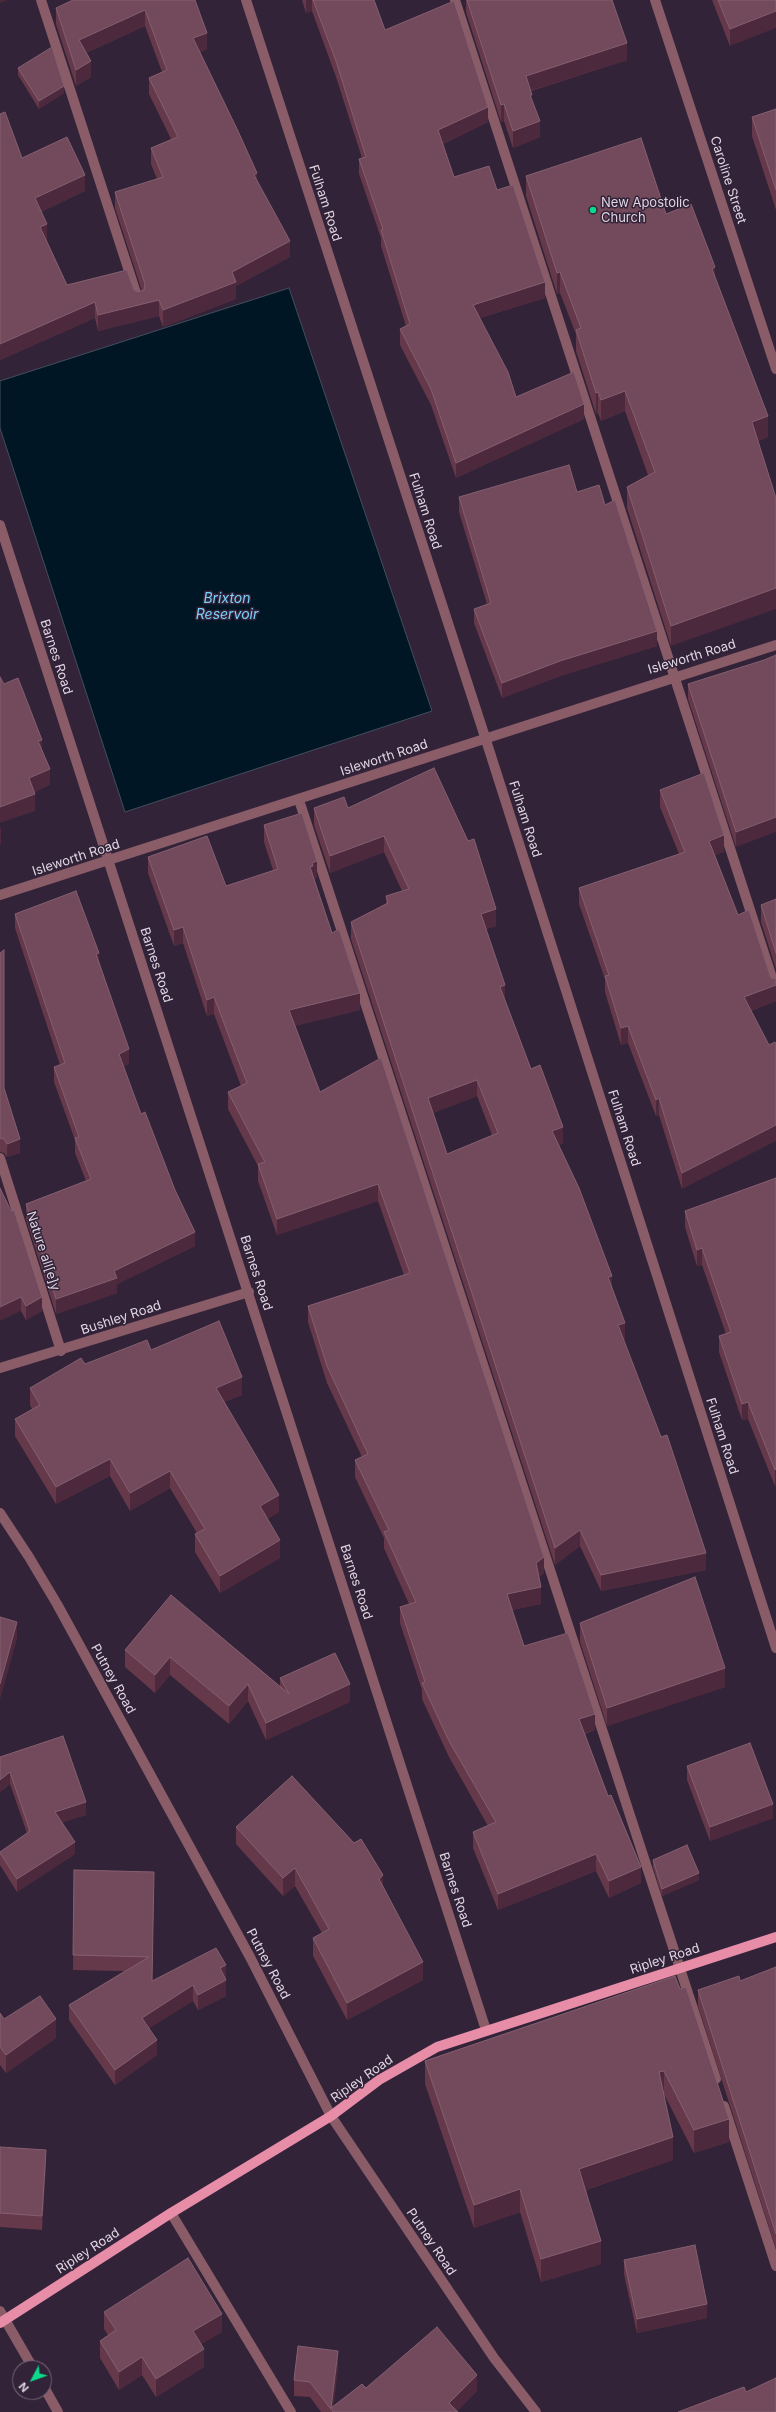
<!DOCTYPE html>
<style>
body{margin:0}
#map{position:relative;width:776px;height:2412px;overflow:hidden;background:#322338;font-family:Inter,sans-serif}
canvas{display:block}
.north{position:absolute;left:12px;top:2360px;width:40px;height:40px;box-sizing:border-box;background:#322338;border:1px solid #776a7c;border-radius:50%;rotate:229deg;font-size:11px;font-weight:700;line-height:16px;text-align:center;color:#dfd5e3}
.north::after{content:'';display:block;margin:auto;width:14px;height:18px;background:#0dd98a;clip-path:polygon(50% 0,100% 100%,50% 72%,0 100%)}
</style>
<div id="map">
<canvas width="776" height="2412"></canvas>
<div class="north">N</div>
</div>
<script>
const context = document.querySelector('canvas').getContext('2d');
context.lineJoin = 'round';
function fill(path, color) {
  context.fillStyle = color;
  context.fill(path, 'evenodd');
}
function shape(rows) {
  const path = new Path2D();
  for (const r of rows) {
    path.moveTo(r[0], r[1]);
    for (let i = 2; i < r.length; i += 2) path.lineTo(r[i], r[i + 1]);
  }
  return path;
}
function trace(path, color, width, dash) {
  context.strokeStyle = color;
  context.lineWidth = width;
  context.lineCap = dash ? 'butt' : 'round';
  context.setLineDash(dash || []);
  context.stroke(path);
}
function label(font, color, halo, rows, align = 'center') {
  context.font = font + ' Inter,sans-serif';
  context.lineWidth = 3;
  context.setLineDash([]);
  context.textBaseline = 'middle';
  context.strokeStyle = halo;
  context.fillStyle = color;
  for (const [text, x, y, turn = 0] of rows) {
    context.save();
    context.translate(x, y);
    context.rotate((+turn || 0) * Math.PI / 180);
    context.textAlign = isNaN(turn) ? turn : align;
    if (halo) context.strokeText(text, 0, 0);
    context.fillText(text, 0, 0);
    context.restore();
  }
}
const water = shape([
 [289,288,432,711,125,812,0,428,0,381,289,288]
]);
fill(water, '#001624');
trace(water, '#434f5d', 1);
trace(shape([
 [41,0,139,302],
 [246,0,485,737,776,1648],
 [455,0,776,990],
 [655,0,776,369],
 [0,525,486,2030],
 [299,800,716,2079],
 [0,895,776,645],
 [0,1158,61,1351],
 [0,1368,249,1292],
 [0,1513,29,1557,57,1604,250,1957,331,2116,494,2358,536,2412],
 [724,2106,776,2266],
 [171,2213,291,2412],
 [0,2311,33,2368],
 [44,2387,58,2412]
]), '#895c68', 10);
trace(shape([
 [0,2323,171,2213,331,2116,379,2080,437,2047,776,1937]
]), '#e78da7', 10);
fill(shape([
 [195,0,207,49,200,52,257,180,290,257,236,286,236,299,163,327,159,316,98,331,95,318,0,360,22,158,85,191,41,212,47,240,47,241,67,285,134,290,138,292,142,291,115,208,115,192,157,179,151,164,151,148,171,139,149,94,149,78,162,72,145,26,86,53,91,77,76,86,56,24,56,8],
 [302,0,374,0,385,30,488,122,443,144,454,177,497,190,545,298,480,318,516,397,584,419,456,478,431,405,400,345,400,329,406,326,381,246,381,238,359,174,359,159,362,158,336,77,312,11,306,13],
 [466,0,612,0,627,60,531,91,532,102,540,137,513,148,504,121,501,122,466,12],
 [712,0,776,0,730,46],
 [18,68,64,93,39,109,18,75],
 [776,109,776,210,752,136,752,117],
 [526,176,666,214,715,278,768,437,758,441,671,646,627,508,627,487,648,475,625,411,601,421,598,413,596,414,576,351,576,334,560,293,557,294,526,196],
 [577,492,605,505,657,646,560,676,502,698,474,623,474,609,487,604,459,512,459,497],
 [764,660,736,847,688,699,688,684],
 [434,768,496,926,486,929,505,1000,531,1069,563,1143,559,1145,612,1287,625,1339,623,1340,706,1570,601,1591,580,1546,555,1565,351,939,351,922,386,904,386,896,402,891,384,852,330,873,314,825,314,808,348,808],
 [477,1096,492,1135,447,1154,433,1113],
 [660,790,724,852,715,855,738,915,771,978,776,979,776,1001,751,1011,682,1189,659,1115,656,1116,628,1043,621,1045,605,992,605,979,579,904,579,888,679,854,660,807],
 [264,825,317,877,314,879,332,933,360,1010,294,1026,320,1092,381,1058,544,1573,539,1577,541,1604,512,1610,524,1646,595,1730,585,1734,608,1796,641,1883,609,1898,596,1871,498,1910,473,1848,473,1832,488,1826,449,1757,422,1699,422,1690,400,1623,400,1607,409,1604,384,1548,384,1538,355,1477,355,1460,362,1457,327,1383,308,1322,308,1306,404,1275,378,1201,277,1235,258,1181,258,1166,228,1109,228,1092,241,1086,214,1014,207,1016,183,943,174,946,148,873,148,857,226,886,273,870,264,842],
 [776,899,776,969,761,922,761,905],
 [15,914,99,963,129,1064,123,1066,141,1114,195,1246,117,1284,117,1293,56,1314,26,1219,26,1204,86,1181,75,1153,75,1140,54,1082,54,1067,60,1065,15,928],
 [0,953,4,1088,20,1153,7,1157,4,1153,0,1152],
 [776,1178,776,1486,775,1486,748,1419,742,1420,719,1352,719,1336,726,1334,702,1265,697,1266,685,1227,685,1211],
 [0,1188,42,1311,26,1320,21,1311],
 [151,1350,242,1395,224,1402,279,1512,267,1519,280,1558,220,1593,195,1552,195,1534,197,1533,170,1488,130,1511,110,1476,56,1504,15,1436,15,1419,32,1409,30,1405,30,1388,85,1364],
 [171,1595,280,1686,280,1678,350,1702,266,1740,248,1701,229,1724,170,1675,155,1693,125,1667,125,1650],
 [580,1623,725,1687,607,1726,580,1642],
 [0,1757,86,1815,62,1822,75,1854,17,1892,0,1865,0,1852,27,1833,10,1784,0,1792],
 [687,1766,773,1818,710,1841,687,1780],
 [236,1827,383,1887,423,1980,347,2020,313,1956,313,1938,322,1933,295,1886,283,1896,236,1844],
 [653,1860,699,1880,662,1896,653,1867],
 [74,1870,154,1872,152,1981,226,1965,226,1996,198,2010,193,2001,149,2028,157,2055,115,2085,69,2020,69,2005,124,1971,73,1970],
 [776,1967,776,2249,698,2006,698,1990,740,1981],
 [675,1976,729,2142,694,2153,664,2094,673,2160,586,2190,601,2264,541,2282,520,2212,474,2228,425,2084,425,2061],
 [0,2013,4,2019,56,2038,6,2073,0,2065],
 [0,2147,46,2163,42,2230,0,2227],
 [624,2260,707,2318,637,2333,624,2274],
 [104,2312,222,2332,201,2344,204,2367,156,2397,142,2375,119,2390,100,2358,100,2341,108,2335,104,2329],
 [338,2367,333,2407,366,2388,477,2391,457,2411,458,2412,321,2412,310,2397,294,2396,294,2380]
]), '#66394a');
fill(shape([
 [0,0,8,0,0,3],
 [306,0,312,0,312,11,306,13],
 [145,10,145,26,79,56,79,40],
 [776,11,776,28,730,46,730,29],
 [207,33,207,49,193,54,193,38],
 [627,43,627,60,526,92,526,76],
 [91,61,91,77,76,86,76,70],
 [64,86,64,93,39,109,39,101],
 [530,95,532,95,532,111],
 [504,104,504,121,501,122,501,105],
 [488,107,488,122,438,146,438,130],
 [540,121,540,137,513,148,513,131],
 [257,173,257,190,254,175],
 [85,175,85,191,35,215,35,198],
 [47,224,47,240,40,244,40,227],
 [290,241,290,257,236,286,236,299,163,327,163,310,232,272],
 [715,267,715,288,712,269],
 [560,272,560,293,557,294,557,273],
 [545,282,545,298,473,320,473,305],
 [159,300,159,316,98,331,98,315],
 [95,302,95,318,0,360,0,344],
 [625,391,625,411,601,421,601,400],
 [598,392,598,413,596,414,596,393],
 [584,404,584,419,456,478,456,463],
 [768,416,768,437,752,443,752,422],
 [776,588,776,609,671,646,671,626],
 [657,631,657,646,560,676,502,698,502,683,560,661],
 [42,740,42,756,38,741],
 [50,769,50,785,29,795,29,778],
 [35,794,35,811,0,823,0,807],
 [776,817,776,832,736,847,736,832],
 [0,828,1,828,1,844,0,844],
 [724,835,724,852,709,857,709,841],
 [384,836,384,852,330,873,330,856],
 [317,861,317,877,313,879,310,867,312,863],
 [496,909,496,926,481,930,481,914],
 [183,927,183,943,174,946,174,930],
 [99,953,99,968,96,954],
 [505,985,505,1002,500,987],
 [776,985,776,1001,744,1014,744,997],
 [360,993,360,1010,289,1027,289,1010],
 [214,997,214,1014,207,1016,207,1000],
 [628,1026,628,1043,621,1045,621,1028],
 [129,1049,129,1064,119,1069,119,1054],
 [477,1080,477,1096,428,1115,428,1098],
 [659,1098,659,1115,656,1116,656,1100],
 [776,1125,776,1141,682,1189,682,1173],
 [563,1127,563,1143,552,1148,552,1131],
 [20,1139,20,1153,7,1157,7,1144],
 [378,1184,378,1201,277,1235,277,1219],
 [195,1232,195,1246,117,1284,117,1293,56,1314,56,1299],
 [702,1248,702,1265,697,1266,697,1250],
 [612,1276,612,1292,608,1277],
 [21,1297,21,1311,0,1321,0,1307],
 [42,1297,42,1311,26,1320,26,1306],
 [625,1323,625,1339,618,1342,618,1325],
 [242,1377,242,1395,216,1405,216,1388],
 [748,1402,748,1419,742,1420,742,1404],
 [110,1459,110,1476,56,1504,56,1487],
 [776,1469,776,1486,775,1486,775,1470],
 [170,1471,170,1488,130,1511,130,1493],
 [279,1495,279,1512,260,1523,260,1506],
 [580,1530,580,1546,555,1565,555,1548],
 [280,1540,280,1558,220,1593,220,1576],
 [706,1553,706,1570,601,1591,601,1575],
 [544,1557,544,1573,536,1579,536,1563],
 [541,1587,541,1604,507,1611,507,1594],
 [17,1622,17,1639,0,1700,0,1684],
 [170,1657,170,1675,155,1693,155,1675],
 [725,1668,725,1687,607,1726,607,1708],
 [248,1684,248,1701,229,1724,229,1706],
 [350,1684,350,1702,266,1740,266,1723],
 [595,1714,595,1730,579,1735,579,1719],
 [10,1772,10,1784,0,1792,0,1780],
 [86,1802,86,1815,55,1825,55,1812],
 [773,1804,773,1818,710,1841,710,1827],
 [75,1842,75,1854,17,1892,17,1879],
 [596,1854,596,1871,498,1910,498,1894],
 [641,1867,641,1883,609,1898,609,1881],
 [295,1868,295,1886,283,1896,283,1878],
 [699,1873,699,1880,662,1896,662,1889],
 [383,1875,383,1893,379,1879],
 [423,1962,423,1980,347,2020,347,2003],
 [226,1965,226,1996,198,2010,198,1995,220,1968],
 [193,1985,193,2001,142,2033,142,2018],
 [56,2019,56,2038,6,2073,6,2055],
 [157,2040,157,2055,115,2085,115,2070],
 [664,2071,664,2093,659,2072],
 [729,2119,729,2142,694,2153,694,2130],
 [673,2137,673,2160,579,2192,579,2169],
 [46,2150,46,2163,42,2230,42,2216],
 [520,2189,520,2212,474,2228,474,2205],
 [601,2241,601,2264,541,2282,541,2259],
 [707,2304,707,2318,637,2333,637,2319],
 [222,2314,222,2332,193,2349,193,2331],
 [204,2349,204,2367,156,2397,156,2379],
 [338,2351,338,2367,333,2412,331,2410],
 [142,2357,142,2375,119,2390,119,2372],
 [477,2375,477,2391,456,2412,449,2403]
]), '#4c293c');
const building = shape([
 [73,0,195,0,207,33,193,38,238,131,257,173,254,175,290,241,232,272,236,282,163,310,159,300,98,315,95,302,0,344,0,114,5,112,22,158,67,137,85,175,35,198,47,224,40,227,67,285,127,270,134,290,138,292,144,290,145,284,115,192,163,177,151,148,178,137,149,78,167,70,145,10,79,40,91,61,76,70,56,8,73,0],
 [313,0,374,0,385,30,454,1,488,107,438,130,454,177,489,166,497,190,513,185,545,282,473,305,508,372,516,397,574,372,584,404,456,463,431,389,400,329,410,324,381,230,383,229,359,159,366,157,336,61,313,0],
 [467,0,612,0,627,43,526,76,532,95,530,95,540,121,513,131,504,104,501,105,467,0],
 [718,0,776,0,776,11,730,29,718,0],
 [52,47,64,86,39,101,18,68,52,47],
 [776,109,776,190,752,117,776,109],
 [641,138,666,214,691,204,715,267,712,269,768,416,752,422,776,498,776,588,671,626,627,487,655,472,625,391,601,400,598,392,596,393,576,330,581,328,560,272,557,273,526,176,641,138],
 [569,465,577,492,599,485,605,505,615,500,657,631,560,661,502,683,474,609,491,603,459,497,569,465],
 [776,655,776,817,736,832,688,684,764,660,776,655],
 [0,677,4,684,18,678,42,740,38,741,50,769,29,778,35,794,0,807,0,677],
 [434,768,468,841,474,839,496,909,481,914,505,985,500,987,531,1069,540,1065,563,1127,552,1131,579,1188,612,1276,608,1277,625,1323,618,1325,661,1437,667,1435,706,1553,601,1575,580,1530,555,1548,351,922,388,903,386,896,409,889,384,836,330,856,314,808,344,797,348,808,434,768],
 [477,1080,498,1133,447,1154,428,1098,477,1080],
 [704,773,724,835,709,841,738,915,749,910,771,978,776,979,776,985,744,997,769,1045,775,1042,776,1044,776,1125,682,1173,659,1098,656,1100,628,1026,621,1028,605,976,609,975,579,888,685,852,660,790,704,773],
 [302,813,317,861,312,863,313,866,310,867,332,933,339,929,360,993,289,1010,320,1092,381,1058,544,1557,536,1563,541,1587,507,1594,524,1646,568,1633,595,1714,579,1719,608,1796,611,1795,641,1867,609,1881,596,1854,498,1894,473,1832,496,1822,449,1741,422,1683,425,1682,400,1607,416,1602,384,1532,389,1530,355,1460,368,1454,327,1366,308,1306,410,1273,378,1184,277,1219,258,1164,265,1162,228,1092,247,1083,214,997,207,1000,183,927,174,930,148,857,207,836,226,886,278,869,264,825,302,813],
 [76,891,99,953,96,954,129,1049,119,1054,141,1114,145,1112,175,1190,195,1232,114,1271,117,1278,56,1299,26,1204,91,1179,75,1138,79,1137,54,1067,65,1063,15,914,76,891],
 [776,899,776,953,761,905,776,899],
 [4,950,4,1088,20,1139,7,1144,4,1139,0,1138,0,953,4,950],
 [776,1178,776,1469,775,1470,748,1402,742,1404,719,1336,731,1332,702,1248,697,1250,685,1211,776,1178],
 [0,1188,11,1211,14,1210,42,1297,26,1306,21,1297,0,1307,0,1188],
 [219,1321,242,1377,216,1388,279,1495,260,1506,280,1540,220,1576,195,1534,205,1529,170,1471,130,1493,110,1459,56,1487,15,1419,40,1405,30,1388,81,1358,85,1364,147,1340,151,1350,219,1321],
 [695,1577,725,1668,607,1708,580,1623,695,1577],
 [171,1595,289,1694,280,1678,335,1653,350,1684,266,1723,248,1684,229,1706,170,1657,155,1675,125,1650,171,1595],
 [0,1617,17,1622,0,1684,0,1617],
 [63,1736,86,1802,55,1812,75,1842,17,1879,0,1853,0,1852,30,1831,10,1772,0,1780,0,1757,63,1736],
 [750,1743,773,1804,710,1827,687,1766,750,1743],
 [292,1776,354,1843,361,1839,383,1875,379,1879,423,1962,347,2003,313,1938,329,1929,295,1868,283,1878,236,1827,292,1776],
 [687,1845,699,1873,662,1889,653,1860,687,1845],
 [74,1870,154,1872,152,1981,216,1948,226,1965,220,1968,226,1980,198,1995,193,1985,142,2018,157,2040,115,2070,69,2005,149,1957,73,1955,74,1870],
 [776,1967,776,2234,698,1990,739,1976,740,1981,776,1967],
 [675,1976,680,1989,686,1987,729,2119,694,2130,664,2071,659,2072,673,2137,579,2169,601,2241,541,2259,520,2189,474,2205,425,2061,675,1976],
 [40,1996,56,2019,6,2055,0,2047,0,2013,4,2019,40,1996],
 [0,2147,46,2150,42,2216,0,2213,0,2147],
 [695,2245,707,2304,637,2319,624,2260,695,2245],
 [188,2258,222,2314,193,2331,204,2349,156,2379,142,2357,119,2372,100,2341,116,2330,104,2312,188,2258],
 [437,2327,477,2375,449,2403,458,2412,333,2412,310,2382,294,2380,298,2346,338,2351,331,2408,362,2384,366,2388,437,2327],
 [776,2378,776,2412,678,2412,744,2387,746,2392,776,2378]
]);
fill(building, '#734a5b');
trace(building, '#845f70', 1);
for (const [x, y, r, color] of [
 [593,210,4,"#0dd98a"]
]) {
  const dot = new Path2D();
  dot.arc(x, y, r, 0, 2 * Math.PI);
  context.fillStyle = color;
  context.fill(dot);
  trace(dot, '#322338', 1.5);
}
label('13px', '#dfd5e3', '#322338', [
 ["Caroline Street",728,180,72],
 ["Fulham Road",325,203,72],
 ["Fulham Road",425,511,72],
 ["Barnes Road",56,657,72],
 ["Isleworth Road",692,657,-17],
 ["Isleworth Road",384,758,-18],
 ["Fulham Road",525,819,72],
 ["Isleworth Road",76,858,-18],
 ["Barnes Road",156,965,72],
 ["Fulham Road",624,1128,72],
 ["Nature all[e]y",43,1251,72],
 ["Barnes Road",256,1273,72],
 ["Bushley Road",121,1318,-18],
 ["Fulham Road",722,1436,72],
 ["Barnes Road",356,1582,72],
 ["Putney Road",113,1679,61],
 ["Barnes Road",455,1890,72],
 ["Ripley Road",665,1959,-18],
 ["Putney Road",268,1964,62],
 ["Ripley Road",362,2079,-35],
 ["Putney Road",431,2242,56],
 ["Ripley Road",88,2251,-33]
]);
label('13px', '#dfd5e3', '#322338', [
 ["New Apostolic",601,203],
 ["Church",601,218]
], 'left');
label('italic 14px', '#7acffc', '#322338', [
 ["Brixton",227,599],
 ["Reservoir",227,615]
]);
</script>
